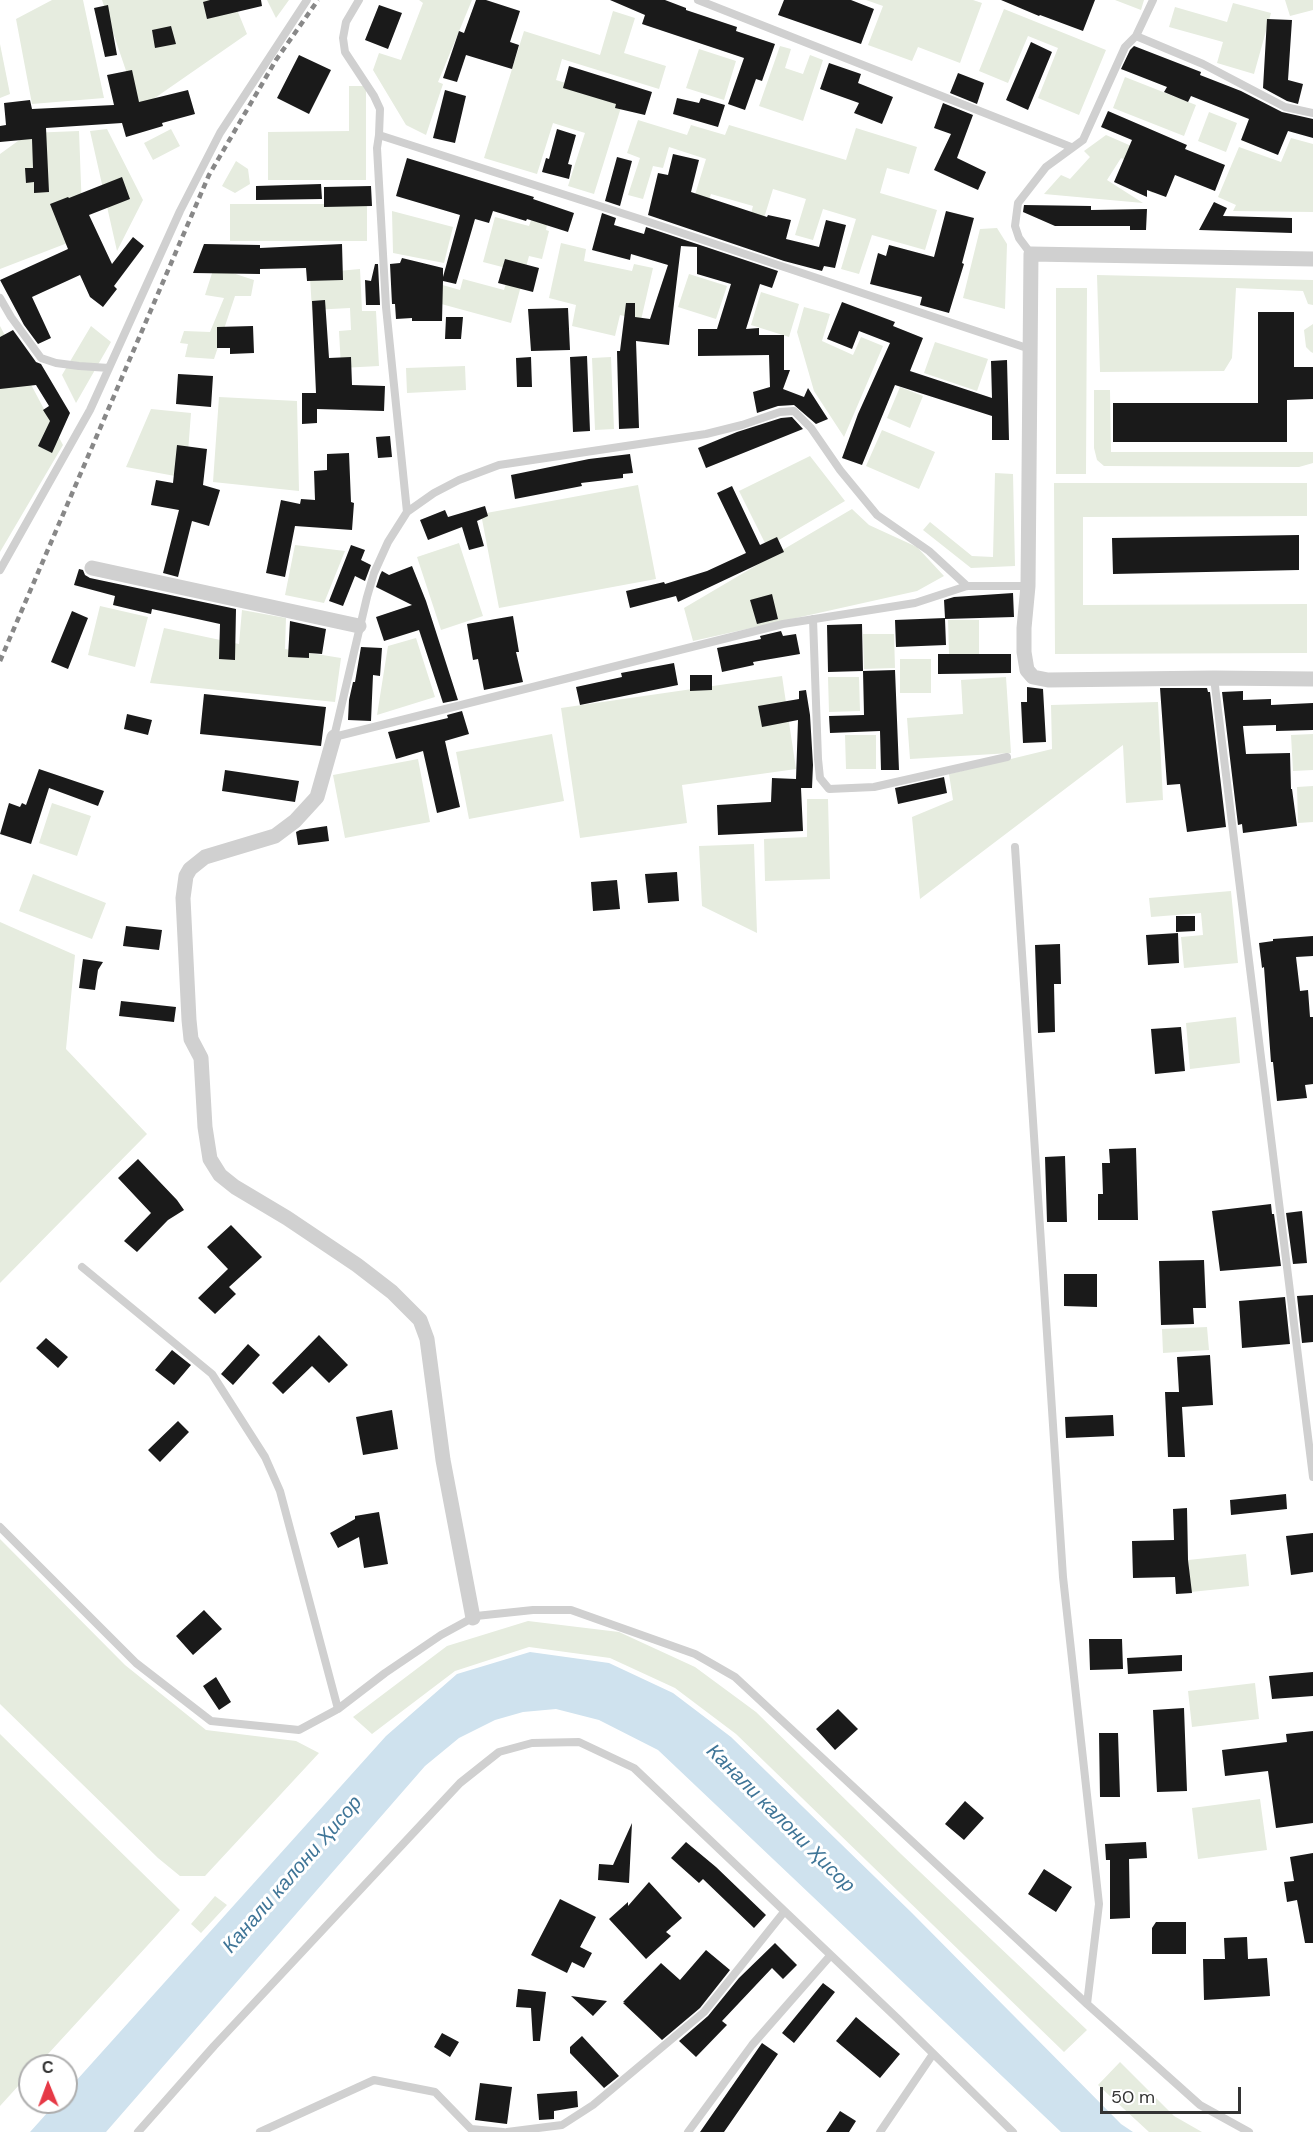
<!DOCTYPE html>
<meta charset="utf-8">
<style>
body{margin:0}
#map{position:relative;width:1313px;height:2132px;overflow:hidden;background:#fff;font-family:"DM Sans",sans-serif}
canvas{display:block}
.north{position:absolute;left:18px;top:2054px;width:60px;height:60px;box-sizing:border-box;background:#fff;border:2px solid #adadad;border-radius:50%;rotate:359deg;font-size:16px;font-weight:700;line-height:24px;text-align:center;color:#333}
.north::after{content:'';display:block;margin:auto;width:21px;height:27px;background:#e63946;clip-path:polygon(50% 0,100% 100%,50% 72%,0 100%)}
.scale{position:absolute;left:1100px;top:2087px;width:141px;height:27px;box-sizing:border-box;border:3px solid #333;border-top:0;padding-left:8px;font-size:18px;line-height:21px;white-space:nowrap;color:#333;-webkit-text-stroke:4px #fff;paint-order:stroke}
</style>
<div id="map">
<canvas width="1313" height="2132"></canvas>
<div class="north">С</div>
<div class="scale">50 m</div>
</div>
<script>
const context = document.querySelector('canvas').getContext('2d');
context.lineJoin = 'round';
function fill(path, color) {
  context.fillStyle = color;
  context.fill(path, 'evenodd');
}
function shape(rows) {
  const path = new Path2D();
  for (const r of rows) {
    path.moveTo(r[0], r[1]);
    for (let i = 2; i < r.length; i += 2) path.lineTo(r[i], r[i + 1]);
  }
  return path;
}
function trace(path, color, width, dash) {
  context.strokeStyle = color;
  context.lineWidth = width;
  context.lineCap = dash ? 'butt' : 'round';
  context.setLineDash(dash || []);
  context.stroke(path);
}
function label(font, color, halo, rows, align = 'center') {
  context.font = font + ' "DM Sans",sans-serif';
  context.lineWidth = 6;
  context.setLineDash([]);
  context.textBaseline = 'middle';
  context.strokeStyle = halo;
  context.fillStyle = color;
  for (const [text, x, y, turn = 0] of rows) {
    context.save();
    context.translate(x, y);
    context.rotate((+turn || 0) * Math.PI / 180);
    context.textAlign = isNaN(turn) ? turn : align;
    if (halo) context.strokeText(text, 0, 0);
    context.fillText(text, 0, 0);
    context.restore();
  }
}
fill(shape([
 [52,0,83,0,104,98,32,104,16,19],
 [102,0,233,0,247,34,139,109],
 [267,0,289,0,276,18],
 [419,0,472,0,438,82,443,84,426,135,406,125,373,70,379,53,401,60,423,3],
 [866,0,973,0,982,3,960,63,918,47,912,61,868,45,883,6],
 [1115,0,1144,0,1141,10],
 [1285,0,1313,0,1313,10,1290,16],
 [1233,3,1271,13,1254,74,1217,63,1223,42,1169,27,1175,7,1227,22],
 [1004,9,1106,50,1079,115,1038,98,1058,48,1028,36,1008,83,979,71],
 [613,11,635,18,624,53,666,66,659,89,562,59,556,80,623,101,594,194,568,186,585,133,553,123,537,174,484,158,524,31,600,55],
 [0,44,10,94,0,98],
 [780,46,791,49,785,68,803,74,810,55,823,60,803,121,759,106],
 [699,49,736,61,724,100,686,88],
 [1125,77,1196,105,1184,136,1113,108],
 [349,86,366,86,366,180,268,180,268,132,349,131],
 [1209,112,1237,123,1226,152,1198,141],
 [638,120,687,135,691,125,725,135,729,125,846,160,856,128,917,147,909,174,887,168,880,193,937,210,925,250,872,235,859,274,841,269,856,219,823,209,813,240,795,235,806,199,773,189,755,247,743,243,753,206,711,194,701,226,687,221,706,159,669,147,663,168,653,166,643,199,628,195,640,158,627,153],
 [107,129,143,200,117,251,90,131],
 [171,129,180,146,153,160,144,143],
 [79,131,83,237,0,269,0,154,29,133],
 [1106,135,1166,161,1153,193,1145,189,1152,171,1121,158,1107,180,1143,203,1044,194,1061,175,1070,179,1090,157,1084,151],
 [1291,138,1313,144,1313,212,1233,211,1236,205,1218,197,1239,147,1281,162],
 [236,161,248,169,250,184,235,193,222,186],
 [230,204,367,204,367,241,230,241],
 [392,211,453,227,444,263,393,253],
 [533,215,548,219,546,230,549,231,542,259,529,256,511,323,434,302,439,284,460,290,463,279,504,290,510,269,483,262,495,217,529,226],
 [997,228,1007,244,1005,309,963,298,980,229],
 [561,243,586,249,584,261,632,271,634,264,653,268,641,320,620,315,615,336,572,326,576,305,549,298],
 [214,267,254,280,251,296,235,296,214,359,185,357,188,344,180,343,184,331,210,332,224,298,205,295],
 [360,269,362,311,376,311,379,366,341,368,339,331,351,330,350,308,312,310,310,277,338,271],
 [689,274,727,286,716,319,678,307],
 [1097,275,1313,280,1313,305,1308,304,1303,291,1236,288,1232,358,1224,371,1100,372],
 [1056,288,1087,288,1086,474,1056,474],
 [761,292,799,304,789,337,751,325],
 [804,307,830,314,822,341,853,355,861,337,883,346,844,437,814,391,797,332],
 [1313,324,1313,353,1311,352,1306,347,1304,330],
 [0,326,63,445,0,552],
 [91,326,111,342,76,403,62,375],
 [935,342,988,359,977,391,924,373],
 [611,357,614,429,595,430,592,358],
 [465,366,466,390,407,393,406,368],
 [900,387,923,396,910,428,887,418],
 [1094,390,1110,390,1111,452,1313,452,1313,463,1299,467,1104,466,1097,460,1094,448],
 [219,397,297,401,299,491,213,482],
 [151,409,191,413,186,478,126,467],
 [882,430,935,452,919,489,866,466],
 [810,456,845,501,767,547,739,491],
 [995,473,1013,474,1015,566,971,568,923,530,930,522,972,556,993,557],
 [1054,483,1307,483,1307,516,1083,517,1083,605,1307,604,1307,653,1055,654],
 [638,485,656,579,499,608,481,514],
 [852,509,869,525,917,547,944,576,917,591,693,641,684,608],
 [459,543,483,616,441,630,417,557],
 [295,545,345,551,324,603,285,595],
 [100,606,148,617,135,667,88,655],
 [242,610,286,618,285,649,341,658,335,702,150,683,164,628,239,644],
 [948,620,979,620,979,654,949,654],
 [863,634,894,634,895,668,864,669],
 [416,638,435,697,377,715,388,646],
 [900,659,931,659,931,693,900,693],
 [782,676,796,769,682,785,687,823,580,838,561,708],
 [828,677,859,677,860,711,829,712],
 [1006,677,1011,753,910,759,907,718,963,714,961,680],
 [1158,702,1163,800,1126,803,1123,745,920,899,912,817,953,800,949,774,1052,749,1051,705],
 [552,734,564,801,469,819,456,752],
 [1313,734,1313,770,1293,771,1291,735],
 [845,735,876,735,876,769,846,769],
 [418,759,430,822,345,838,333,775],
 [1313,786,1313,822,1298,823,1297,787],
 [807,799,828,799,830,879,765,881,764,839,807,837],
 [52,803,91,816,77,856,39,843],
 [754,844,757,933,702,906,699,846],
 [33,874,106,903,92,939,19,911],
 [1231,891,1238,963,1184,968,1181,937,1203,935,1201,913,1151,917,1149,898],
 [0,922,75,955,66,1049,147,1134,0,1283],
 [1236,1017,1240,1063,1190,1069,1186,1023],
 [1207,1327,1209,1350,1163,1353,1162,1329],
 [0,1539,125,1665,206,1730,296,1741,319,1753,205,1876,180,1876,158,1858,0,1704],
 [1246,1554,1249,1586,1191,1592,1188,1560],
 [528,1621,619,1632,695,1667,756,1712,901,1854,1087,2030,1064,2052,736,1734,675,1688,610,1658,529,1647,455,1671,372,1734,353,1717,447,1646],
 [1255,1683,1259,1719,1192,1727,1188,1691],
 [0,1734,180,1910,37,2066,30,2066,30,2073,0,2106],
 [1260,1799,1267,1850,1198,1859,1192,1808],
 [215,1896,227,1905,201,1933,191,1924],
 [1120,2062,1174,2116,1202,2132,1149,2132,1098,2085]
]), '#e6ecdf');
fill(shape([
 [530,1652,609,1663,673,1693,731,1737,912,1913,1121,2124,1133,2132,1061,2132,658,1750,599,1720,556,1709,523,1712,495,1720,459,1738,425,1766,106,2132,30,2132,57,2102,66,2102,66,2092,386,1736,457,1674]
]), '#cfe2ee');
fill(shape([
 [210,0,261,0,262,6,207,19,203,2],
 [476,0,486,0,520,11,510,42,519,45,512,69,466,55,457,82,443,78,459,31,464,33],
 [610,0,665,0,686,8,686,10,737,27,736,31,775,44,762,81,756,79,745,110,728,104,744,58,642,24,645,15],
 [784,0,851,0,874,9,861,44,778,15],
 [1001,0,1095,0,1083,31,1040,15,1039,16],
 [108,5,117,55,105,57,94,8],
 [379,5,402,13,388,49,365,40],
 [1267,19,1292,20,1288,80,1303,84,1298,104,1287,101,1263,88],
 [171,26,176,44,155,48,152,30],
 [1031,42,1052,52,1028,110,1006,100],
 [1134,46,1201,72,1200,75,1241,91,1282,112,1313,119,1313,138,1288,131,1278,155,1241,140,1249,119,1191,96,1188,102,1164,92,1167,87,1121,69,1130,50],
 [299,55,331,70,309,114,277,98],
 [829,63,861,74,858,83,893,97,882,124,854,113,859,103,820,89],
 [569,66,652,92,645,115,615,108,616,104,563,88],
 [132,70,139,102,188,90,195,114,162,123,163,126,126,137,122,123,46,128,49,192,34,193,34,182,26,183,25,168,33,168,32,139,0,142,0,126,6,125,4,103,30,100,32,109,114,105,107,75],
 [958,73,984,83,977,104,950,93],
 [445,90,466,96,455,143,433,138],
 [677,98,699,103,701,98,725,105,718,127,673,114],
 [943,103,973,115,957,158,986,172,978,190,934,170,951,134,934,128],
 [1108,111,1187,145,1185,149,1225,165,1215,191,1175,175,1166,197,1147,190,1147,197,1114,182,1132,140,1101,127],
 [557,129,576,135,568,164,572,165,569,179,542,172,546,158,549,159],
 [673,154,699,160,691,192,767,217,768,215,791,220,786,239,819,247,826,220,846,225,835,268,824,266,822,271,784,261,648,215,658,173,668,175],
 [617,157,632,161,620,206,605,201],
 [407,158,534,197,533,199,574,213,568,232,527,219,526,221,493,211,489,223,475,219,456,284,443,281,442,321,412,321,412,318,396,319,395,304,392,304,390,264,400,263,402,258,443,268,443,277,460,215,396,196],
 [122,177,130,199,89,215,112,264,133,237,144,246,114,286,117,289,103,307,90,297,80,275,32,297,51,338,38,344,24,325,0,280,68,249,50,204,68,197,69,198],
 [321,184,322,199,256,200,256,186],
 [371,186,372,206,324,207,324,187],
 [1214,202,1227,208,1223,216,1292,218,1292,233,1199,230],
 [1024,205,1091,206,1091,210,1147,209,1146,230,1130,230,1130,226,1055,226,1023,212],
 [946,211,974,218,962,263,964,264,949,313,920,305,922,297,870,284,878,253,886,256,889,245,934,257],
 [602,213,616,218,614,225,644,234,646,227,778,271,772,288,760,284,746,329,759,328,759,335,784,335,784,370,790,370,783,389,804,397,808,388,828,419,816,424,794,405,778,406,757,413,753,392,770,387,769,355,698,356,698,329,717,329,731,284,697,274,697,247,681,246,669,345,636,341,639,428,619,429,617,351,620,351,626,303,635,303,635,317,650,319,668,265,631,254,630,260,592,250],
 [204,244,260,245,260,248,342,244,343,280,307,281,306,268,260,269,260,274,193,273],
 [505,259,539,268,533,292,498,283],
 [375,264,378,264,380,305,366,305,365,280,371,281],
 [325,300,329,358,351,357,352,385,385,386,384,411,317,409,317,423,302,424,302,393,316,393,312,301],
 [842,302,895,322,893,326,923,338,910,371,992,398,991,361,1007,360,1009,440,992,440,992,416,895,385,862,465,842,458,858,414,890,343,859,331,852,349,827,339],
 [568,308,570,350,531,351,528,309],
 [1258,312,1294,312,1294,367,1313,367,1313,399,1287,400,1287,442,1113,442,1113,403,1258,403],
 [446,317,463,317,461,339,445,339],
 [253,326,254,353,230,354,230,348,217,348,217,327],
 [13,330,36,362,41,364,70,413,52,453,38,446,50,421,43,410,49,406,36,385,0,389,0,337],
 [587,356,590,431,573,432,570,357],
 [531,357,532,387,517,387,516,358],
 [178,374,213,376,211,407,176,404],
 [792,417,803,429,706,468,698,448,737,432,781,418],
 [390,436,392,457,378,458,376,437],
 [177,445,207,449,203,485,220,490,209,526,192,521,178,577,163,573,179,510,151,505,156,480,173,483],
 [349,453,351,502,354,503,352,530,295,526,285,577,266,573,281,500,300,504,301,499,315,500,314,471,327,470,327,454],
 [630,454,633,473,623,474,623,478,581,483,582,486,515,499,511,475,589,459],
 [732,486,760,545,777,537,784,552,678,602,676,596,630,608,626,591,664,582,665,584,707,571,746,553,717,493],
 [485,506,488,516,477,521,484,546,469,550,462,527,428,540,420,520,445,510,448,517],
 [1299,535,1299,570,1113,574,1112,538],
 [351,545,365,550,361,560,371,565,365,581,355,576,343,606,329,601],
 [412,566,426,601,458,700,443,703,419,630,384,641,376,617,412,605,376,587,380,575,382,571,389,575],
 [79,569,83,570,85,575,90,578,236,609,235,660,219,659,220,624,152,609,151,614,113,605,115,596,74,585],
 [1013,593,1014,617,945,619,946,645,896,647,895,620,945,618,944,600,954,597],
 [772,594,778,619,757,624,750,600],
 [72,611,88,618,68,669,51,662],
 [513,616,519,652,516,652,523,682,484,690,478,659,473,660,467,624],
 [290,621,326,629,322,654,309,653,309,658,288,657],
 [862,624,863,671,828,672,827,625],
 [781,631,783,636,796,634,800,654,753,662,754,665,722,672,717,648,761,639,760,636],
 [361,647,382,648,380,676,373,675,371,721,348,720,349,700,353,682,355,682],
 [938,654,1011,654,1011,673,938,674],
 [674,663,678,685,580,705,576,687,622,677,621,673],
 [895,670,899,770,881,770,880,731,830,733,829,716,864,715,863,671],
 [690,675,712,675,712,690,690,691],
 [1027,687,1043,689,1046,742,1023,743,1021,702,1027,702],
 [1160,688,1207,688,1208,692,1210,692,1226,827,1187,832,1180,784,1167,785],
 [806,690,810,715,813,765,812,788,801,788,803,831,718,835,717,805,771,802,772,778,796,779,798,720,762,727,758,706,799,699,799,691],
 [1243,691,1243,700,1271,699,1271,705,1313,703,1313,730,1276,731,1276,725,1243,726,1246,754,1290,753,1291,789,1292,789,1297,826,1243,833,1242,824,1238,825,1222,692],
 [204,694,326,707,321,746,200,734],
 [462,711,469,734,445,741,460,807,437,813,423,751,396,759,388,732,448,718,447,715],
 [127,714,152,720,148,735,124,729],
 [39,769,104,791,98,806,49,788,31,844,0,834,9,803,20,807,22,803,26,805],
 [225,770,299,781,295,802,222,791],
 [944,777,947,793,898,804,895,788],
 [327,826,329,841,298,845,296,832,300,830],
 [677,872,679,901,648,903,645,874],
 [617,880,620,909,593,911,591,882],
 [1176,916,1195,916,1195,931,1176,932],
 [126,926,162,930,159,950,123,946],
 [1178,933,1179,963,1148,965,1146,935],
 [1313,936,1313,956,1296,957,1300,991,1308,990,1310,1017,1313,1017,1313,1084,1305,1085,1307,1098,1277,1101,1273,1062,1271,1062,1264,967,1262,968,1259,943,1273,941,1273,939],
 [1060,944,1061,984,1054,984,1055,1032,1038,1033,1035,945],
 [83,959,103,962,98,970,95,990,79,988],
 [121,1001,176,1007,174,1022,119,1016],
 [1181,1027,1185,1071,1155,1074,1151,1029],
 [1136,1148,1138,1220,1098,1220,1098,1194,1103,1194,1102,1163,1110,1163,1109,1149],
 [1065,1156,1067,1222,1047,1222,1045,1157],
 [138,1159,177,1200,184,1210,168,1220,137,1252,124,1241,151,1213,118,1178],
 [1271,1204,1272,1214,1274,1214,1281,1266,1220,1271,1212,1211],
 [1302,1211,1307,1263,1293,1264,1286,1213],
 [231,1225,262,1257,229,1287,236,1294,215,1314,198,1298,228,1269,207,1247],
 [1204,1260,1206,1308,1193,1308,1194,1324,1161,1325,1159,1261],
 [1064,1274,1097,1274,1097,1307,1064,1306],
 [1313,1295,1313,1342,1302,1343,1297,1296],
 [1285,1297,1290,1344,1242,1348,1239,1301],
 [319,1335,348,1365,329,1383,312,1366,283,1394,272,1383],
 [46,1338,68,1357,58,1368,36,1348],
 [248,1344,260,1355,233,1385,221,1374],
 [172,1350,191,1365,174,1385,155,1370],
 [1210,1355,1213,1405,1182,1407,1185,1457,1168,1457,1165,1392,1179,1392,1177,1357],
 [392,1410,398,1449,363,1455,356,1417],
 [1113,1415,1114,1436,1066,1438,1065,1417],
 [178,1421,189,1432,160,1462,148,1450],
 [1286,1494,1287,1509,1231,1515,1230,1500],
 [1187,1508,1188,1560,1192,1593,1176,1594,1175,1577,1133,1578,1132,1541,1174,1540,1173,1509],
 [379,1512,388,1564,364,1568,359,1537,338,1548,330,1533,355,1519,355,1516],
 [1313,1533,1313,1572,1291,1575,1286,1536],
 [204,1610,222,1629,193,1655,176,1636],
 [1089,1639,1122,1639,1123,1669,1090,1670],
 [1182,1655,1182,1671,1128,1674,1127,1658],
 [1313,1672,1313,1696,1272,1699,1269,1676],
 [216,1677,231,1702,219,1710,203,1686],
 [1184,1708,1187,1791,1157,1792,1153,1710],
 [838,1709,858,1729,835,1750,816,1729],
 [1313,1731,1313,1823,1276,1828,1268,1771,1225,1776,1222,1750,1287,1742,1286,1734],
 [1099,1733,1118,1733,1120,1797,1100,1797],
 [965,1801,984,1818,964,1840,945,1824],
 [632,1823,629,1883,598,1880,599,1864,613,1865],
 [686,1842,716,1867,766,1915,754,1928,703,1879,699,1883,671,1858],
 [1146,1842,1147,1858,1129,1859,1130,1918,1110,1919,1110,1860,1106,1860,1105,1844],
 [1313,1853,1313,1943,1305,1943,1297,1900,1287,1902,1284,1882,1294,1881,1290,1857],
 [1044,1869,1072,1887,1056,1912,1028,1894],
 [649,1882,682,1918,666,1932,671,1936,646,1959,609,1919,628,1902,628,1906],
 [560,1899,596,1917,580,1947,592,1953,584,1968,572,1962,567,1973,531,1955],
 [1156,1922,1186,1922,1186,1954,1152,1954,1152,1928],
 [1247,1937,1248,1959,1267,1958,1270,1996,1204,2000,1203,1959,1225,1959,1224,1938],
 [775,1943,797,1965,783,1979,772,1968,722,2021,727,2025,696,2057,679,2041,708,2016,739,1978],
 [706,1950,730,1970,700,2008,662,2040,623,2003,625,2003,623,2002,661,1963,680,1980],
 [823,1983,835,1992,794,2043,782,2033],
 [518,1989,546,1992,540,2041,533,2041,531,2008,516,2007],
 [571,1996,607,2001,593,2016],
 [856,2017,900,2054,880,2078,836,2041],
 [442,2033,459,2042,450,2057,434,2047],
 [582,2036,619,2076,604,2088,570,2053,570,2047],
 [762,2043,778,2054,724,2132,700,2132],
 [480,2083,512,2087,507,2124,475,2120],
 [577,2091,578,2107,554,2111,554,2119,539,2120,537,2094],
 [840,2111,856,2121,849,2132,826,2132]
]), '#1a1a1a');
trace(shape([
 [359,0,346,22,343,38,345,52,374,96,380,109,379,135,640,219,1030,349],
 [698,0,1071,147],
 [1136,36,1203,64,1285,107,1313,113],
 [379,135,377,148,386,307,407,512],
 [1031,254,1019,238,1015,226,1018,203,1046,167,1083,140,1125,47,1136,36,1153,0],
 [0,298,11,317,41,358,56,363,79,366,109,368],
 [0,570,90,410,180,211,220,133,307,0],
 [967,586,929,551,877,515,840,470,811,428,794,411,780,412,742,425,706,434,499,465,459,480,434,493,407,512,388,542,374,573,367,597,334,737,783,624,915,603,967,586,1028,586],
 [813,619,818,759,820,778,829,789,874,787,1007,757],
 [1214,678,1313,1477],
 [1015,847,1063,1577,1099,1904,1087,2004],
 [0,1527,136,1663,211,1721,299,1730,338,1709,280,1491,265,1457,212,1374,82,1267],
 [338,1709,385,1673,441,1635,476,1616,533,1610,571,1610,695,1654,735,1677,1087,2004,1200,2105,1249,2132],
 [138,2132,214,2046,460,1783,499,1752,532,1743,579,1742,634,1768,898,2019,1013,2132],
 [260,2132,374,2080,435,2092,471,2129,503,2132],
 [507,2132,562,2125,593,2105,704,2012,784,1912],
 [688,2132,752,2045,830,1956],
 [880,2132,933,2054]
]), '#d0d0d0', 8);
trace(shape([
 [1313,259,1031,254,1028,586,1024,628,1024,652,1027,670,1033,677,1048,680,1214,678,1313,679],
 [92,568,359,626],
 [334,737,317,797,295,821,275,836,205,857,190,869,186,876,183,898,189,1020,191,1039,201,1058,205,1127,210,1159,220,1175,235,1187,287,1218,357,1265,392,1292,420,1320,427,1339,443,1460,473,1618]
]), '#d0d0d0', 15);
trace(shape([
 [0,661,209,175,276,60,318,0]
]), '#888', 4.5, [6, 4.5]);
label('italic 20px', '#3f7597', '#fff', [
 ["Канали калони Ҳисор",780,1819,45],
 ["Канали калони Ҳисор",293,1875,-49]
]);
</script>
